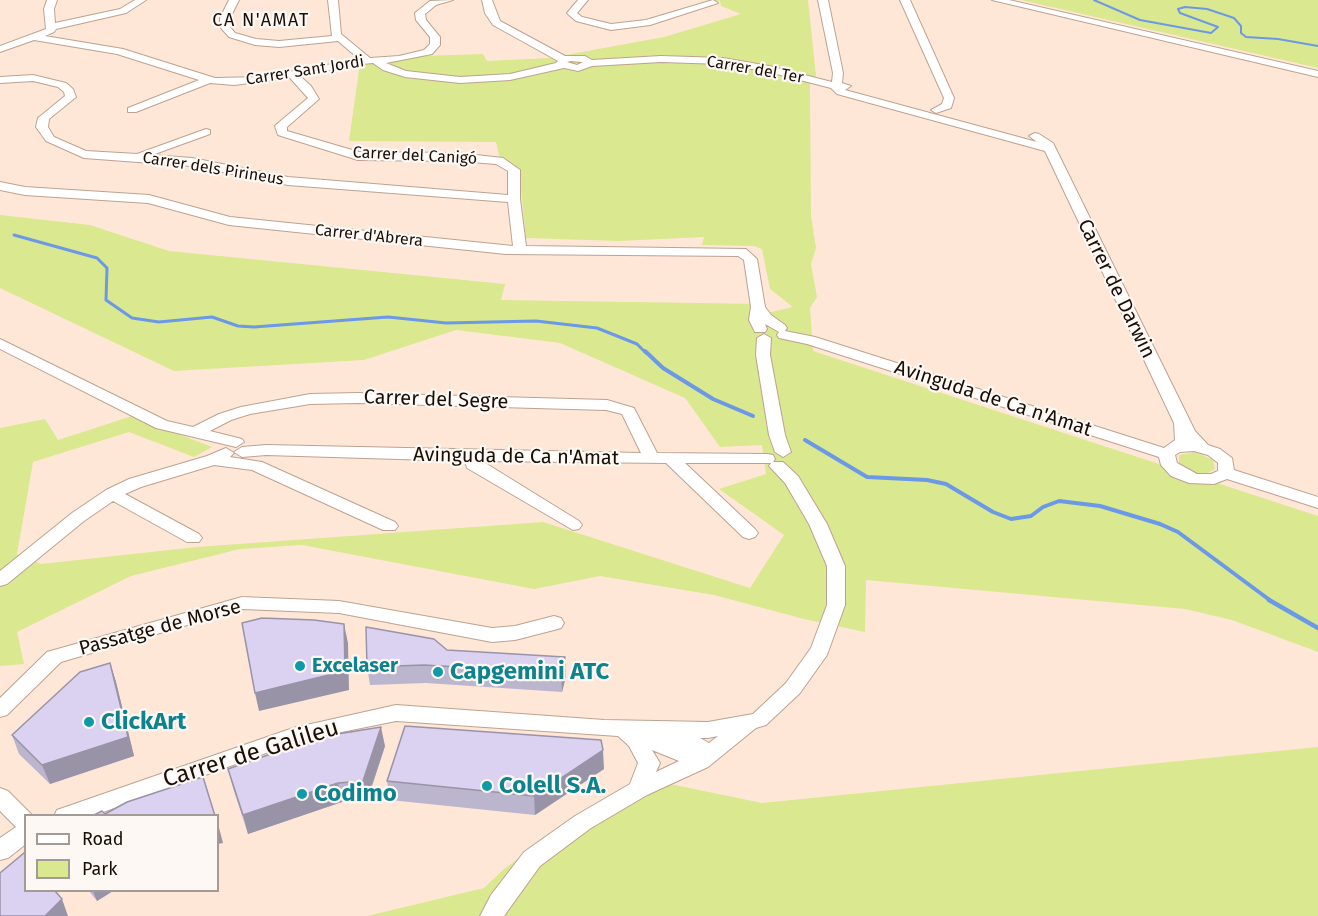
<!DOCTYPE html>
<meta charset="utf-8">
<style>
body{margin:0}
#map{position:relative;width:1318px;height:916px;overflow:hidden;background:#ffe7d8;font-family:"Fira Sans",sans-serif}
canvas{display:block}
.legend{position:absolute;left:24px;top:814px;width:195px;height:78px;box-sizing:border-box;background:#fef8f5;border:2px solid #a29b96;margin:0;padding:8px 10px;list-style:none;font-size:18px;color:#180f08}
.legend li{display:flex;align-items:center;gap:12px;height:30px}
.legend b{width:30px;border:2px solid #a29b96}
</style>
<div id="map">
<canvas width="1318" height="916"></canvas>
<ul class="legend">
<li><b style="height:8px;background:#fff"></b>Road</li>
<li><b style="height:16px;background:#dae88f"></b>Park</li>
</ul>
</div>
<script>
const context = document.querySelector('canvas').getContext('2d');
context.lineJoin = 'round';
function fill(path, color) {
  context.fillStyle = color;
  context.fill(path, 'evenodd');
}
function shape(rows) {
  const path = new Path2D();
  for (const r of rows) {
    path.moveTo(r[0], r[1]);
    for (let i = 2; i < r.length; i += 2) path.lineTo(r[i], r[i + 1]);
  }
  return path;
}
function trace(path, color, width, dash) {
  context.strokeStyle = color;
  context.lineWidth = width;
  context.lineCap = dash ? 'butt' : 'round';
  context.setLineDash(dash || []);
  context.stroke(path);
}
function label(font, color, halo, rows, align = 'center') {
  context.font = font + ' "Fira Sans",sans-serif';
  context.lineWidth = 4.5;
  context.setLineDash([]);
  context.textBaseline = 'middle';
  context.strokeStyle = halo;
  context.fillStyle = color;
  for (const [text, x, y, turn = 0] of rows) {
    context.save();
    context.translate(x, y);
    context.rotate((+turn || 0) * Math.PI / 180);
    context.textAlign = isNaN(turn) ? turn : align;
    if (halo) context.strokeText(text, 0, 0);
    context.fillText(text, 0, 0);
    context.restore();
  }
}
fill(shape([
 [699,0,808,0,816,76,810,84,811,216,816,248,811,264,817,297,810,308,813,351,1318,516,1318,652,1232,620,1185,609,866,580,865,632,804,619,714,595,600,576,534,589,302,545,240,549,131,576,17,632,24,664,0,666,0,428,45,419,58,440,132,416,212,447,194,457,129,432,33,462,17,554,41,564,197,547,543,522,750,588,784,535,719,489,766,474,762,445,720,447,685,398,560,343,456,330,364,360,174,371,0,288,0,215,90,225,169,251,505,284,501,300,763,304,767,313,793,307,770,289,762,249,754,246,702,245,704,237,619,241,526,238,519,170,514,164,500,159,496,142,349,141,360,63,402,60,422,56,483,54,487,61,549,58,664,37,741,14,721,6,720,1],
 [1021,0,1318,0,1318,68],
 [1196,452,1213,460,1215,469,1208,473,1196,473,1179,464,1179,455],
 [1318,747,1318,916,367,916,484,888,504,869,543,840,646,779,762,803]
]), '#dae88f');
trace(shape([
 [1094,0,1140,20,1211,33,1218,27,1180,13,1178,9,1185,7,1207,9,1234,18,1241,26,1241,33,1246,37,1278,39,1318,46]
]), '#6b99e8', 2);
trace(shape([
 [14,235,97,258,107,268,106,300,132,318,159,322,212,317,238,326,254,327,388,317,446,323,536,321,597,328,637,344,646,353]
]), '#6b99e8', 3);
trace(shape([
 [645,351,663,368,713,399,753,416],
 [805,440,867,477,927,480,946,484,993,512,1011,519,1031,516,1043,507,1059,501,1100,506,1160,524,1178,532,1271,601]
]), '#6b99e8', 4);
trace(shape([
 [1269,600,1318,628]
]), '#6b99e8', 4.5);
const minor = shape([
 [47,0,57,0,54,9,55,23,120,9,135,0,146,0,126,13,56,29,54,32,45,36,123,49,215,78,261,77,359,59,338,41,279,47,255,45,229,37,220,27,220,18,229,0,239,0,230,18,230,27,235,33,256,39,279,41,332,36,328,0,338,0,341,34,370,58,399,56,424,50,430,44,430,37,416,20,415,13,430,1,453,0,436,5,425,14,426,20,440,37,440,45,432,54,386,63,406,71,460,77,510,74,556,63,558,61,493,25,485,13,482,0,492,0,500,21,565,56,585,56,592,60,661,56,723,58,769,66,832,82,833,73,818,0,828,0,843,73,842,83,851,86,845,90,1037,142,1029,136,1035,133,1039,134,1053,143,1195,431,1208,445,1220,449,1232,458,1234,470,1318,497,1318,508,1227,479,1214,484,1189,483,1171,476,1161,465,1159,457,807,344,779,338,777,335,779,332,765,324,767,329,765,332,755,332,749,320,751,307,744,260,738,256,506,254,229,225,148,203,25,195,0,190,0,182,25,187,149,195,230,217,513,246,508,202,288,185,192,166,84,158,46,141,36,127,38,118,65,96,64,92,58,87,33,81,0,83,0,77,33,75,66,83,73,89,76,97,49,119,48,127,54,137,86,151,137,154,206,129,210,130,210,134,152,155,192,158,288,177,508,195,508,171,496,164,458,161,358,160,278,135,275,126,277,124,308,98,290,78,234,85,210,83,136,112,128,112,128,108,199,80,117,54,34,40,0,52,0,46,46,29,44,9,47,0],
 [571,61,582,62,583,62,577,65,567,62,571,61],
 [661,62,723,64,769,72,831,88,837,94,1045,151,1174,423,1175,440,1164,448,815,337,785,331,787,328,785,325,771,315,765,307,757,259,746,249,526,246,520,199,520,170,503,158,458,153,359,152,287,131,287,127,319,99,311,86,300,76,362,64,373,63,383,70,405,77,460,83,510,80,564,68,578,71,592,66,661,62],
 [1194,451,1208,455,1218,463,1218,471,1211,474,1197,474,1177,463,1175,455,1180,452,1194,451],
 [578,0,588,0,577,13,582,17,611,24,646,20,713,0,718,3,650,25,611,30,576,21,569,15,567,13,578,0],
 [900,0,910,0,954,98,951,108,936,113,931,110,942,104,944,98,900,0],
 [992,0,1009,0,1318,71,1318,77,992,0],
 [764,334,771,338,770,355,785,435,791,452,783,457,775,452,769,435,756,355,757,338,764,334],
 [0,339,167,421,193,427,219,414,241,407,310,394,358,393,607,400,634,408,657,453,767,454,773,455,775,459,773,462,783,462,798,476,827,524,845,566,845,605,827,655,800,693,766,725,756,728,708,767,647,795,591,828,540,866,504,916,480,916,491,895,524,852,575,816,630,784,638,763,629,746,618,736,396,721,302,740,92,816,54,816,57,810,293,728,396,705,604,720,708,722,753,714,786,683,811,648,827,605,827,566,809,524,785,483,769,466,771,463,685,463,755,529,758,533,755,537,749,539,743,537,666,463,482,461,579,521,582,525,579,529,573,530,467,468,465,461,266,455,242,457,234,452,242,447,266,445,641,453,622,414,606,410,358,403,310,404,250,414,231,420,210,431,242,439,244,442,236,447,156,428,0,349,0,339],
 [718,736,709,743,700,738,708,738,718,736],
 [652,750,679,761,656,772,660,763,652,750],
 [226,448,234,453,230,457,262,462,395,522,398,526,395,530,383,530,252,470,214,465,141,487,125,494,199,534,202,538,199,542,187,542,113,501,84,521,7,584,0,586,0,571,72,513,106,490,129,479,207,456,226,448],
 [242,597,339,601,492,628,515,626,554,616,561,618,564,623,561,628,554,630,515,640,492,642,339,613,242,609,61,662,7,715,0,717,0,698,47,652,242,597],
 [0,788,8,791,33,816,26,816,26,844,8,858,0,860,0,838,16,827,0,811,0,788]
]);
trace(minor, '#bea290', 2);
fill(minor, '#fff');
fill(shape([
 [447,650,565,657,566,676,562,692,426,683,370,685,367,667],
 [110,663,116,682,134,756,50,784,19,754,12,735],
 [385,746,367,801,342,802,248,834,233,788,228,769],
 [604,769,535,815,390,800,387,781],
 [89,891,113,891,97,901]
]), '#bbb5ce');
fill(shape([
 [344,624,348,643,349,690,259,711,255,693],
 [565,657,566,676,562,692,561,673],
 [110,663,116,682,134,756,50,784,42,765],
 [381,727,385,746,367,801,363,781],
 [603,750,604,769,535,815,534,796],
 [338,783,342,802,248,834,243,815],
 [218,824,223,843,218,844],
 [93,891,113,891,97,901],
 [62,899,68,916,45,916]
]), '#9993a8');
const building = shape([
 [262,618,314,620,344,624,345,671,255,693,242,623,262,618],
 [366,627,434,639,447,650,565,657,561,673,424,665,367,667,366,627],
 [110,663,128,737,42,765,12,735,80,672,110,663],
 [405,726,601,740,603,750,534,796,387,781,405,726],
 [381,727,363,781,338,783,243,815,228,769,319,737,381,727],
 [203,777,215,816,92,816,102,811,105,814,127,802,203,777],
 [24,853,26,855,26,891,55,891,62,899,45,916,0,916,0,873,24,853]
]);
fill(building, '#dad2f0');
trace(building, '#9993a8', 1.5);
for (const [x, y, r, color] of [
 [300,666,6,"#0f9aa8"],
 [438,672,6,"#0f9aa8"],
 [89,722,6,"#0f9aa8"],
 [487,786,6,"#0f9aa8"],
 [302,794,6,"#0f9aa8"]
]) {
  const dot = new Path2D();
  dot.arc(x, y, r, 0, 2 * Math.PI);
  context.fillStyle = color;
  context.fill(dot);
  trace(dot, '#fef8f5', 2);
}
label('16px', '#180f08', '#fef8f5', [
 ["Carrer del Ter",755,70,10],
 ["Carrer Sant Jordi",305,71,-9],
 ["Carrer del Canigó",415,156,3],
 ["Carrer dels Pirineus",213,169,9],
 ["Carrer d'Abrera",369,236,6]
]);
context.letterSpacing = '1.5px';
label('18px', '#180f08', '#fef8f5', [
 ["CA N'AMAT",261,21]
]);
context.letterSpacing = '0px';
label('20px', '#180f08', '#fef8f5', [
 ["Carrer de Darwin",1116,289,64],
 ["Avinguda de Ca n'Amat",993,399,18],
 ["Carrer del Segre",436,400,2],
 ["Avinguda de Ca n'Amat",516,457,1],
 ["Passatge de Morse",160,628,-15]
]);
label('bold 20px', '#0d838f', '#fef8f5', [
 ["Excelaser",312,666]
], 'left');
label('bold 24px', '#0d838f', '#fef8f5', [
 ["Capgemini ATC",450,672],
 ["ClickArt",101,722],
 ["Colell S.A.",499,786],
 ["Codimo",314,794]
], 'left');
label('24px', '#180f08', '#fef8f5', [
 ["Carrer de Galileu",251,754,-17]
]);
</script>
